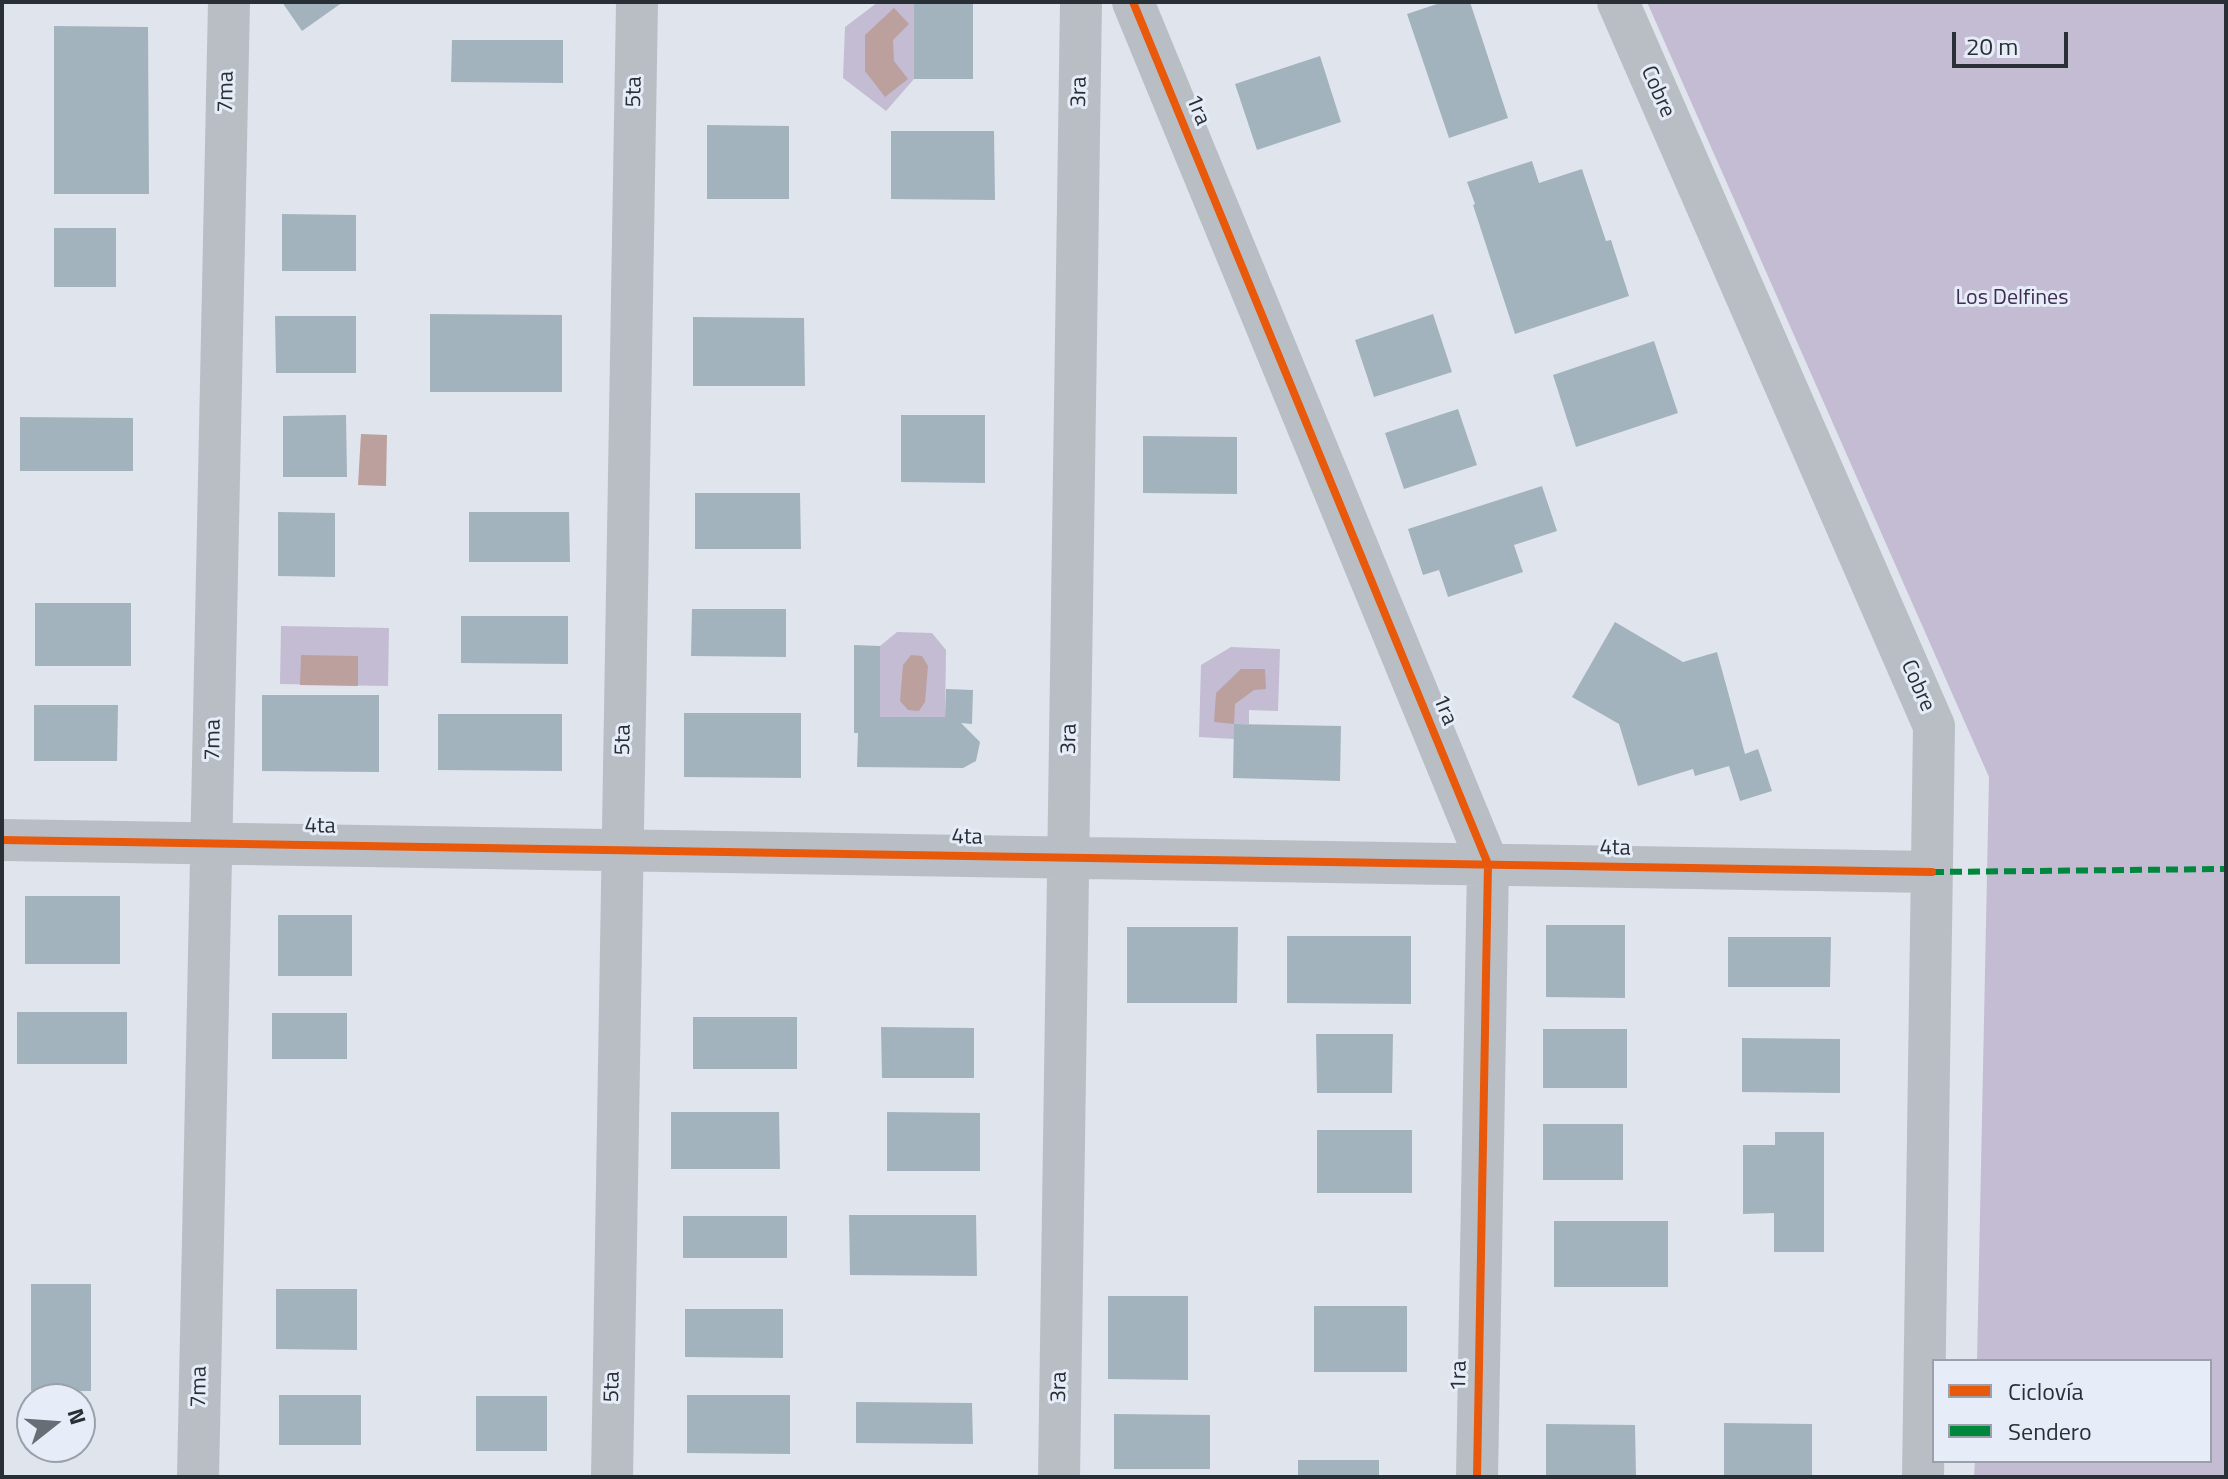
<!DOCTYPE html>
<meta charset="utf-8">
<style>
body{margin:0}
#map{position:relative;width:2228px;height:1479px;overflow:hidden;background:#e0e4ec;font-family:"Titillium Web",sans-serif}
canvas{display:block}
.frame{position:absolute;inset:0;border:4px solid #282f35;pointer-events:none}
.legend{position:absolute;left:1932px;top:1359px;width:280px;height:104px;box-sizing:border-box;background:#e7edf8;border:2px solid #9ba1aa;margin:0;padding:10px 14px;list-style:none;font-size:24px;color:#282f35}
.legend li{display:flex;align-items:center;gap:16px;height:40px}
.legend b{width:40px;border:2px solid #9ba1aa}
.north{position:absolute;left:16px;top:1383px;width:80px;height:80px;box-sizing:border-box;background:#e7edf8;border:2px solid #9ba1aa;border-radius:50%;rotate:73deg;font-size:22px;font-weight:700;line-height:32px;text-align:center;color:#282f35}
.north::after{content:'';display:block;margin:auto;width:28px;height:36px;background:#686e75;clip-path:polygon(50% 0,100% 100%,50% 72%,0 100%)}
.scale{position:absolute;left:1952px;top:32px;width:116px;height:36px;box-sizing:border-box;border:4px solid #282f35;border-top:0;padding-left:10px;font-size:24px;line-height:28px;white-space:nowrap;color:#282f35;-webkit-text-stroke:6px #e7edf8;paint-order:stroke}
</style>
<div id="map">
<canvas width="2228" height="1479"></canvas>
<div class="frame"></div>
<ul class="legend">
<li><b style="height:10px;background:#e8590c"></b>Ciclovía</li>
<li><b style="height:10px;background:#00873e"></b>Sendero</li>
</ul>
<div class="north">N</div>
<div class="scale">20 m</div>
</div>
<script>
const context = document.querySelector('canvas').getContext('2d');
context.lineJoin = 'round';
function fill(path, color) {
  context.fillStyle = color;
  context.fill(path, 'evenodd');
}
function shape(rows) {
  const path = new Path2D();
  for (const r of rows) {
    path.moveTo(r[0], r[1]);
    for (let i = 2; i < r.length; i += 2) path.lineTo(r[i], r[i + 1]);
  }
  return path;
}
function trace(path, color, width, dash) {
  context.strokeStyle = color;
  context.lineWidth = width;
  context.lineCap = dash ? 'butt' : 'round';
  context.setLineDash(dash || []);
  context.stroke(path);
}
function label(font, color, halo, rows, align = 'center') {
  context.font = font + ' "Titillium Web",sans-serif';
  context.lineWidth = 6;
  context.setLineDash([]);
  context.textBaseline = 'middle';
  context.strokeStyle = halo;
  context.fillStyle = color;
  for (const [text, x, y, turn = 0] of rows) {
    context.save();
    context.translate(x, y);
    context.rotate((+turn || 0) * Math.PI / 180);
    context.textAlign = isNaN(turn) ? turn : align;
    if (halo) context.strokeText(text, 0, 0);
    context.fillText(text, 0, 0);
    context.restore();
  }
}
fill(shape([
 [878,2,914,2,914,79,886,111,843,78,845,27],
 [1647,2,2226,2,2226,1477,1974,1477,1975,1461,2210,1461,2210,1361,1977,1361,1989,777],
 [281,626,389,628,388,686,280,684],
 [897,632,932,633,946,650,945,717,880,717,880,646],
 [1231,647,1280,649,1278,711,1249,710,1249,724,1234,724,1234,739,1199,737,1201,665]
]), '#c3bcd3');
fill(shape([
 [894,8,909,24,893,40,894,61,908,79,885,97,865,71,865,35],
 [361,434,387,435,386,486,358,485],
 [301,655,358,656,358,686,300,685],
 [911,655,922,656,928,666,925,702,919,711,908,710,900,701,903,665],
 [1241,669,1265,669,1266,689,1254,690,1235,704,1234,724,1214,722,1216,693]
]), '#bca09d');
fill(shape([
 [282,2,343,2,302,31],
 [914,2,973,2,973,79,914,79],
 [1443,2,1470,2,1508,118,1449,138,1407,14],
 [54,26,148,27,149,194,54,194],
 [452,40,563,40,563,83,451,82],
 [1320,56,1341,122,1257,150,1235,84],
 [707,125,789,126,789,199,707,199],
 [891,131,994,131,995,200,891,199],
 [1532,161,1539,183,1582,169,1606,241,1611,240,1629,296,1515,334,1473,205,1475,204,1467,182],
 [282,214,356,215,356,271,282,271],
 [54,228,116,228,116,287,54,287],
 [430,314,562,315,562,392,430,392],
 [1433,314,1452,372,1374,397,1355,340],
 [275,316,356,316,356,373,276,373],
 [693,317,804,318,805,386,693,386],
 [1654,341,1678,413,1576,447,1553,375],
 [1458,409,1477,465,1404,489,1385,433],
 [346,415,347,477,283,477,283,416],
 [901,415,985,415,985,483,901,482],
 [20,417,133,418,133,471,20,471],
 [1143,436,1237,437,1237,494,1143,493],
 [1542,486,1557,531,1514,545,1523,572,1448,597,1439,570,1423,575,1408,529],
 [695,493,800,493,801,549,695,549],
 [278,512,335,513,335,577,278,576],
 [469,512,569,512,570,562,469,562],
 [35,603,131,603,131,666,35,666],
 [692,609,786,609,786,657,691,656],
 [461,616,568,616,568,664,461,663],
 [1615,622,1683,662,1717,652,1745,754,1758,749,1772,791,1740,801,1729,766,1695,776,1693,769,1638,786,1619,724,1572,697],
 [854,645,880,646,880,717,945,717,946,689,973,690,972,724,961,723,980,742,976,761,963,768,857,767,858,733,854,733],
 [262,695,379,695,379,772,262,771],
 [34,705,118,705,117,761,34,761],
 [684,713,801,713,801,778,684,777],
 [438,714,562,714,562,771,438,770],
 [1234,724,1341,726,1340,781,1233,778],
 [25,896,120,896,120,964,25,964],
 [278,915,352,915,352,976,278,976],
 [1546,925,1625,925,1625,998,1546,997],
 [1127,927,1238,927,1237,1003,1127,1003],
 [1287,936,1411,936,1411,1004,1287,1003],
 [1728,937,1831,937,1830,987,1728,987],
 [17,1012,127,1012,127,1064,17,1064],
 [272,1013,347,1013,347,1059,272,1059],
 [693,1017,797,1017,797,1069,693,1069],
 [881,1027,974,1028,974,1078,882,1078],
 [1543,1029,1627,1029,1627,1088,1543,1088],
 [1316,1034,1393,1034,1392,1093,1317,1093],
 [1742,1038,1840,1039,1840,1093,1742,1092],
 [671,1112,779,1112,780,1169,671,1169],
 [887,1112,980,1113,980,1171,887,1171],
 [1543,1124,1623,1124,1623,1180,1543,1180],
 [1317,1130,1412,1130,1412,1193,1317,1193],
 [1775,1132,1824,1132,1824,1252,1774,1252,1774,1213,1743,1214,1743,1145,1775,1145],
 [849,1215,976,1215,977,1276,850,1275],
 [683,1216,787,1216,787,1258,683,1258],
 [1554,1221,1668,1221,1668,1287,1554,1287],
 [31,1284,91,1284,91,1391,31,1391],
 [276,1289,357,1289,357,1350,276,1349],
 [1108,1296,1188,1296,1188,1380,1108,1379],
 [1314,1306,1407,1306,1407,1372,1314,1372],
 [685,1309,783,1309,783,1358,685,1357],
 [279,1395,361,1395,361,1445,279,1445],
 [687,1395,790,1395,790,1454,687,1453],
 [476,1396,547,1396,547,1451,476,1451],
 [856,1402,972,1403,973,1444,856,1443],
 [1114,1414,1210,1415,1210,1469,1114,1469],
 [1724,1423,1812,1424,1812,1477,1724,1477],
 [1546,1424,1635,1425,1636,1477,1546,1477],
 [1298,1460,1379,1460,1379,1477,1298,1477]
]), '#a2b3be');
trace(shape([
 [1133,2,1488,864,1477,1477],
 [1618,2,1934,726,1923,1477],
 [2,840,1932,872],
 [198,1477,229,2],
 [612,1477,637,2],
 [1059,1477,1081,2]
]), '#b9bec5', 42);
trace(shape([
 [1932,872,2226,869]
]), '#00873e', 6, [12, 6]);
trace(shape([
 [1133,2,1488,864,1477,1477],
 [2,840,1932,872]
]), '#e8590c', 8);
label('22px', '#282f35', '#e7edf8', [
 ["7ma",227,92,-89],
 ["5ta",635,92,-89],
 ["3ra",1080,92,-89],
 ["Cobre",1657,92,66],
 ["1ra",1197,110,68],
 ["Cobre",1917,686,66],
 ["1ra",1444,710,68],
 ["3ra",1070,739,-89],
 ["7ma",214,740,-89],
 ["5ta",624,740,-89],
 ["4ta",320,827,1],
 ["4ta",967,838,1],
 ["4ta",1615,849,1],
 ["1ra",1460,1376,-89],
 ["7ma",200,1387,-89],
 ["5ta",613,1387,-89],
 ["3ra",1060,1387,-89]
]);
label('22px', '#3f2d52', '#e7edf8', [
 ["Los Delfines",2012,299]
]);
</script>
